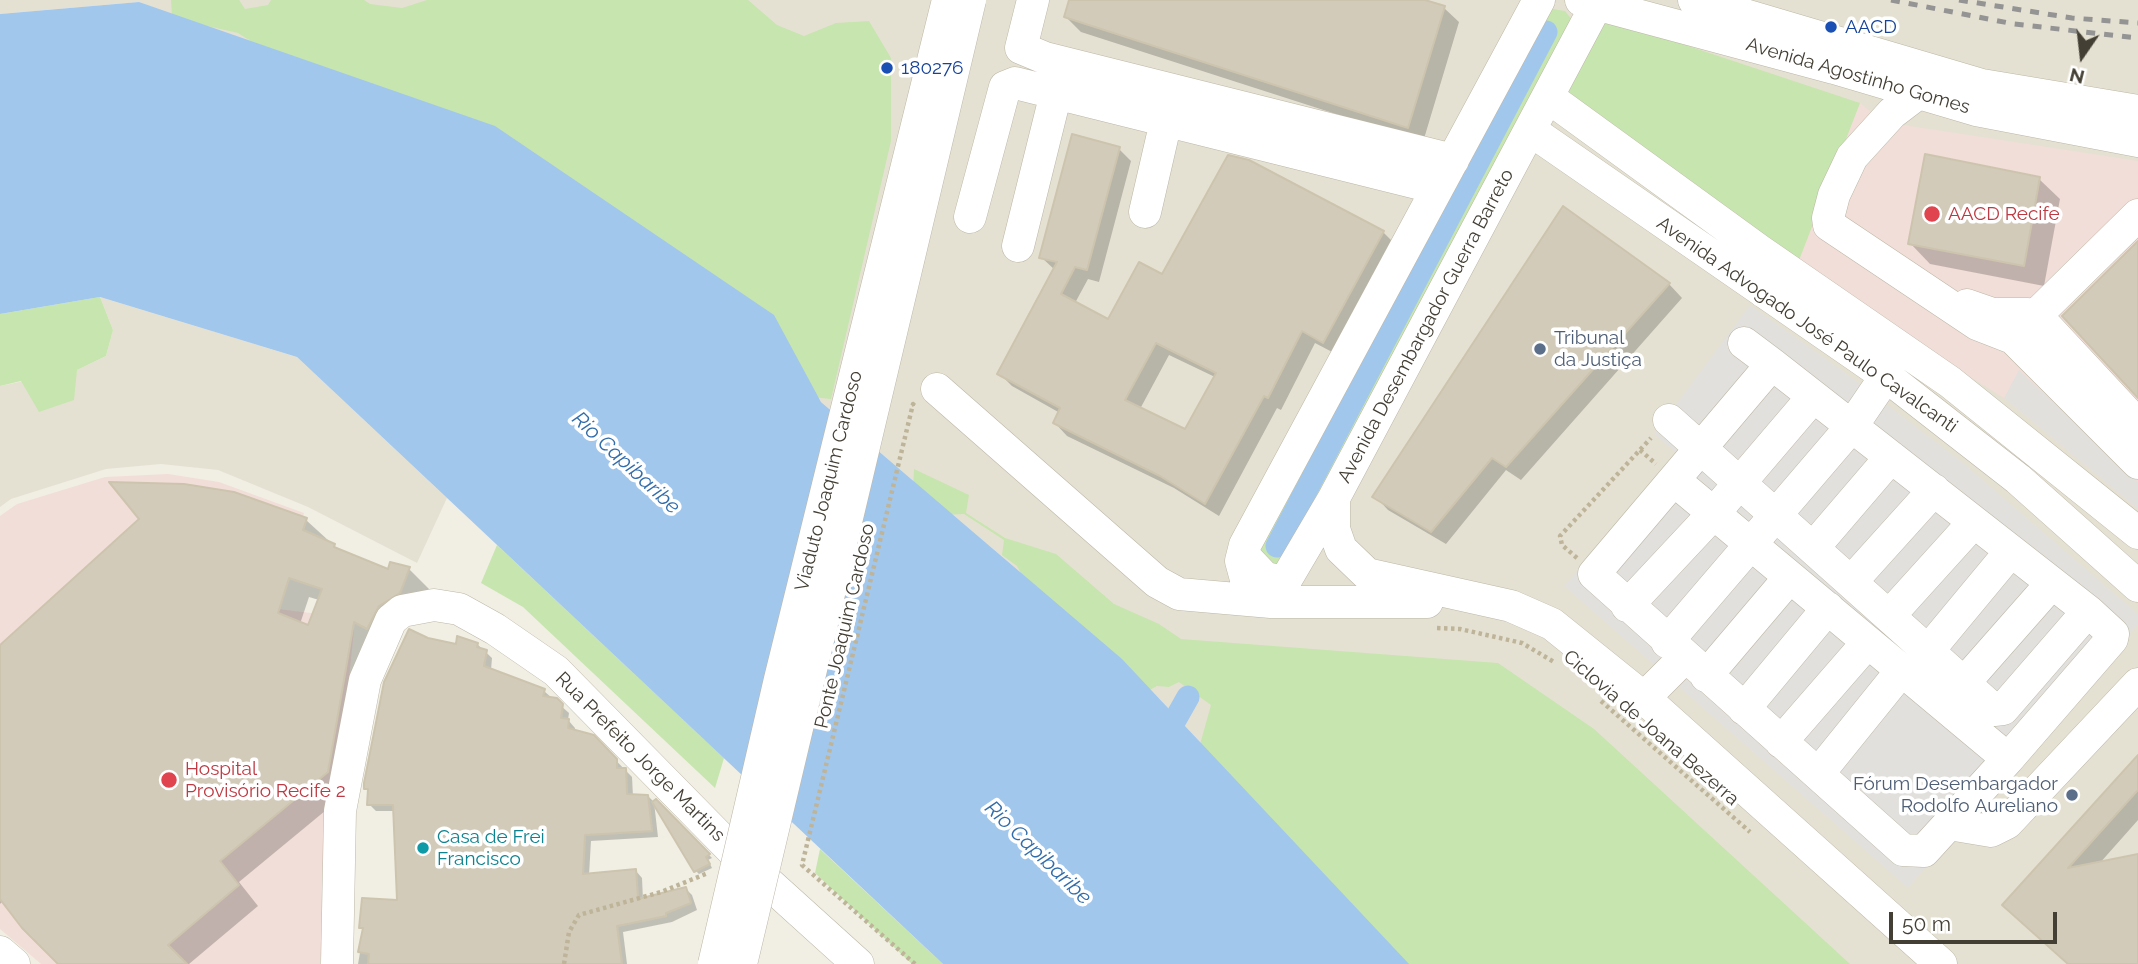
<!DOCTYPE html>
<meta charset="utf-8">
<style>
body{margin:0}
#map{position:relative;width:2138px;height:964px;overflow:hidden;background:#f1efe4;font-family:Raleway,sans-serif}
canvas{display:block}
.north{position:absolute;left:2047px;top:21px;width:70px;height:70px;-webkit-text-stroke:5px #fff;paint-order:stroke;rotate:194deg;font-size:19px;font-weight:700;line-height:28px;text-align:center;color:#433f34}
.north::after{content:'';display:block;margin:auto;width:24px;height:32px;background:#433f34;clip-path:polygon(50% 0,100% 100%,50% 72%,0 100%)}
.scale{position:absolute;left:1889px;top:912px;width:168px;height:32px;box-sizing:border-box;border:4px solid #433f34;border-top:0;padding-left:9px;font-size:21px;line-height:24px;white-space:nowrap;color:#433f34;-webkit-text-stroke:5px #fff;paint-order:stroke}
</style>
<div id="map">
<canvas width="2138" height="964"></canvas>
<div class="north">N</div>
<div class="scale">50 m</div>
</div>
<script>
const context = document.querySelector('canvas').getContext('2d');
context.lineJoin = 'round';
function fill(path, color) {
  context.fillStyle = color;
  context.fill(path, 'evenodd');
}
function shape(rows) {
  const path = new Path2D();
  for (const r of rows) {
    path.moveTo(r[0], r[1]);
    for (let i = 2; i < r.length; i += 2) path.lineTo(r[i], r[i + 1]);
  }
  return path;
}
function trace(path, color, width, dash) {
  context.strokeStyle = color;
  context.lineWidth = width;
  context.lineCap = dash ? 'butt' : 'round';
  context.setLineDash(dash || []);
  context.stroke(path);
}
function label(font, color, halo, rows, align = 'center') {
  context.font = font + ' Raleway,sans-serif';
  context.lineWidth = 7;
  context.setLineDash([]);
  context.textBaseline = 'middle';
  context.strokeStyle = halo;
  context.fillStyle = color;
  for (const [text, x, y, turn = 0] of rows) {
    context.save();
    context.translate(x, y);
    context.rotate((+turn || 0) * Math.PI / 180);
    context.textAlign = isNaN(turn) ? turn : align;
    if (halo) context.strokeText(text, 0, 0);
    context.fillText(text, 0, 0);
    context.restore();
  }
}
fill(shape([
 [0,0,2138,0,2138,964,1409,964,1122,659,821,402,774,315,139,2,0,14],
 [100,297,297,357,447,498,417,563,308,507,218,470,161,464,106,469,11,499,0,507,0,386,77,370,106,356,113,330]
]), '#e5e1d2');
fill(shape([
 [1598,16,1860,103,1883,122,2138,161,2138,509,2004,398,1796,268],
 [168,474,219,482,304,513,279,609,319,614,354,630,320,964,41,964,0,929,0,516,17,504,105,477]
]), '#f2ded8');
fill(shape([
 [171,0,239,0,245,9,268,5,271,0,364,0,370,4,402,8,427,0,748,0,777,25,804,36,836,23,869,21,891,58,891,141,831,399,812,397,238,33,172,18],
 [1553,9,1565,11,1577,26,1282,569,1260,559,1258,533,1536,16],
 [1598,16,1860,103,1796,268,1563,89],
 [100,297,113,330,106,356,77,370,74,400,39,412,21,381,0,386,0,314],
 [914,469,969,495,966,513,1005,538,1056,554,1114,604,1159,624,1181,639,1498,663,1594,729,1850,964,1386,964,1197,755,1211,705,1179,682,1169,687,1157,686,1146,692,1028,587,1017,566,1002,555,1004,540,964,514,944,515,913,488],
 [497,545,724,758,715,788,523,607,481,583],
 [820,849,943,964,912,964,815,873]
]), '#c7e5ae');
fill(shape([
 [1750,305,1847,374,1962,462,2138,614,2138,624,1908,888,1564,586,1681,457,1654,434],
 [2019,370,2138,482,2138,509,2004,398]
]), '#e2e0dc');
fill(shape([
 [139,2,495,126,774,315,821,402,1122,659,1409,964,943,964,297,357,100,297,0,314,0,14]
]), '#a2c7ed');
fill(shape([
 [1071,0,1421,0,1444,8,1459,22,1423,142,1081,32,1066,17],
 [1119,149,1131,161,1099,282,1088,279,1075,303,1109,322,1163,277,1383,232,1396,245,1336,354,1315,343,1281,410,1277,408,1219,516,1174,488,1067,436,1055,423,1060,413,1012,386,999,373,1055,270,1041,257],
 [1169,355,1215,377,1186,431,1140,409],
 [2039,179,2060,199,2044,286,1930,264,1910,243],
 [1669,284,1682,298,1521,480,1506,470,1446,544,1388,510,1375,496],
 [306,520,340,551,389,571,409,569,429,589,420,613,399,626,388,648,348,792,239,882,258,906,189,964,60,964,2,902,0,904,0,649],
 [309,597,319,600,309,627,300,624],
 [428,640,457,646,477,644,492,658,491,670,544,691,569,713,568,720,575,728,575,732,593,737,632,777,633,796,648,796,654,802,658,837,591,841,589,875,636,871,642,878,643,900,686,889,692,895,697,910,672,922,623,932,627,964,358,964,364,930,361,927,399,902,395,811,376,811,369,804,370,793,366,788],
 [2138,758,2138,820,2099,864,2138,856,2138,964,2069,964,2019,919],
 [656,801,712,858,708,860,712,868,699,874,696,871]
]), '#0003');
trace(shape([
 [1277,546,1546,32],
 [1162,743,1188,697]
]), '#a2c7ed', 23);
const building = shape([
 [1069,0,1425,0,1445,6,1408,128,1064,17,1069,0],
 [1072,134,1120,147,1087,270,1075,267,1061,294,1108,319,1139,262,1162,274,1228,155,1249,160,1384,231,1323,343,1302,331,1268,398,1264,396,1205,504,1160,476,1053,423,1060,408,997,374,1057,262,1039,258,1072,134],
 [1156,343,1216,373,1185,429,1125,400,1156,343],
 [1925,154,2040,177,2024,266,1908,244,1925,154],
 [1563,206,1670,283,1506,467,1492,458,1431,532,1372,497,1563,206],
 [2138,241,2138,398,2062,316,2138,241],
 [109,482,184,484,234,492,307,518,303,530,335,544,334,547,388,569,390,562,410,567,400,593,379,606,367,629,354,622,328,772,220,861,239,885,168,945,187,964,58,964,22,928,0,899,0,645,139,519,109,482],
 [289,578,322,589,308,625,278,613,289,578],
 [409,629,428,638,456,644,457,636,478,643,477,647,487,650,484,666,545,689,543,696,557,698,563,704,561,718,569,719,568,728,594,735,617,759,617,768,626,768,627,794,648,795,652,831,585,835,583,874,636,869,638,899,686,887,691,903,666,913,666,916,617,926,622,964,368,964,369,954,358,952,363,928,359,928,362,898,397,900,393,805,367,805,368,789,364,789,364,783,384,682,409,629],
 [2138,755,2138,790,2068,868,2138,854,2138,964,2068,964,2002,905,2138,755],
 [656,799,710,854,706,857,710,864,694,872,652,802,656,799]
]);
fill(building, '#d3cbba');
trace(building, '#cdc4ae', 2);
const minor = shape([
 [1033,0,1021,48,1045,58,1453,160],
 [1581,0,1834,68,1976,110,2138,141],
 [1599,0,1334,498,1334,529,1341,549,1367,574,1511,606,1552,624,1644,698,1941,964],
 [1694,0,1982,85,2138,111],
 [1924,68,1917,94,1892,113,1852,157,1834,195,1828,218,1829,225,1977,324,2013,338,2138,463],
 [1548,97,1760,251,1950,382,2138,533],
 [1530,130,1886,376,2018,479,2138,586],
 [1145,212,1166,121],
 [970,217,1005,87,1015,83,1437,188],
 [1018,246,1056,93],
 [1967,305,1993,314,2028,314,2042,322,2138,425],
 [2019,332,2138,215],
 [1744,343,1772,364,2088,611,2113,634,2112,639,2008,759,1924,851,1903,850,1594,574,1772,364],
 [937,389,1157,582,1179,594,1271,602,1427,602],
 [1669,420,1994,710,2003,709,2088,611],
 [1675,481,2008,759],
 [1813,548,1891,457],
 [1248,560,1265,578,1280,581,1287,578,1334,498],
 [1851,582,1934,490],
 [1271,602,1247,583,1241,561,1245,545,1539,0],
 [1627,606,1714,513,1813,397],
 [1889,616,1974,522],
 [1667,642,1852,426,1886,376],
 [1928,651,2011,551],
 [1706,676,1790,577],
 [1964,683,2052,583],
 [1644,698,1685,657],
 [1744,709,1828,608],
 [1781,742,1868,642],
 [1818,774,1902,670],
 [1949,824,1991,831,2007,823,2138,684],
 [0,952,14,964],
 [337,964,340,811,365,680,391,620,402,611,434,605,459,609,495,629,556,671,733,851,858,964]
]);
trace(minor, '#bcb7a7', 33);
trace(shape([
 [1640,450,1656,464],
 [1577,558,1562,545,1560,536,1651,438],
 [1437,628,1460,629,1522,643,1554,662],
 [1601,701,1750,832],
 [564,964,569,932,579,915,661,892,708,873],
 [915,964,802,865,913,404,916,407]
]), '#beb499', 4.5, [3.5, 3.5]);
trace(minor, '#fff', 32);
trace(shape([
 [1891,0,2014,24,2138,38],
 [1959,0,2072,18,2138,23]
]), '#949494', 5, [9, 9]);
const minorBridge = shape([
 [714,964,780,679,948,0],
 [741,964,970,0]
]);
trace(minorBridge, '#bcb7a7', 33, []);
trace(minorBridge, '#fff', 32);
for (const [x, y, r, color] of [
 [1831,27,7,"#1a4fb4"],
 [887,68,7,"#1a4fb4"],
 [1932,214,9,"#e0444e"],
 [1540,349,7,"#5c6f8a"],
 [169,780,9,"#e0444e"],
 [2072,795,7,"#5c6f8a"],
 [423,848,7,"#0f9aa8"]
]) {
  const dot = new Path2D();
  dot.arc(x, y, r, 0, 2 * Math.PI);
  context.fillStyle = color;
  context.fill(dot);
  trace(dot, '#fff', 2.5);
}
label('19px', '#164399', '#fff', [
 ["AACD",1845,27],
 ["180276",901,68]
], 'left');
label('19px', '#433f34', '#fff', [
 ["Avenida Agostinho Gomes",1858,76,16],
 ["Avenida Advogado José Paulo Cavalcanti",1807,325,35],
 ["Avenida Desembargador Guerra Barreto",1426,326,-62],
 ["Viaduto Joaquim Cardoso",829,481,-76],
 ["Ponte Joaquim Cardoso",845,626,-77],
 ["Ciclovia de Joana Bezerra",1651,728,41],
 ["Rua Prefeito Jorge Martins",640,757,45]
]);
label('19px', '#be3a42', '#fff', [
 ["AACD Recife",1948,214],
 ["Hospital",185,769],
 ["Provisório Recife 2",185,791]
], 'left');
label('19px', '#4e5e75', '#fff', [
 ["Tribunal",1554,338],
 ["da Justiça",1554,360],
 ["Fórum Desembargador",2058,784,"right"],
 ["Rodolfo Aureliano",2058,806,"right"]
], 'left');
label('19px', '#0d838f', '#fff', [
 ["Casa de Frei",437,837],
 ["Francisco",437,859]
], 'left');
label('italic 21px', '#326dab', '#fff', [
 ["Rio Capibaribe",626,463,43],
 ["Rio Capibaribe",1038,853,44]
]);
</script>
